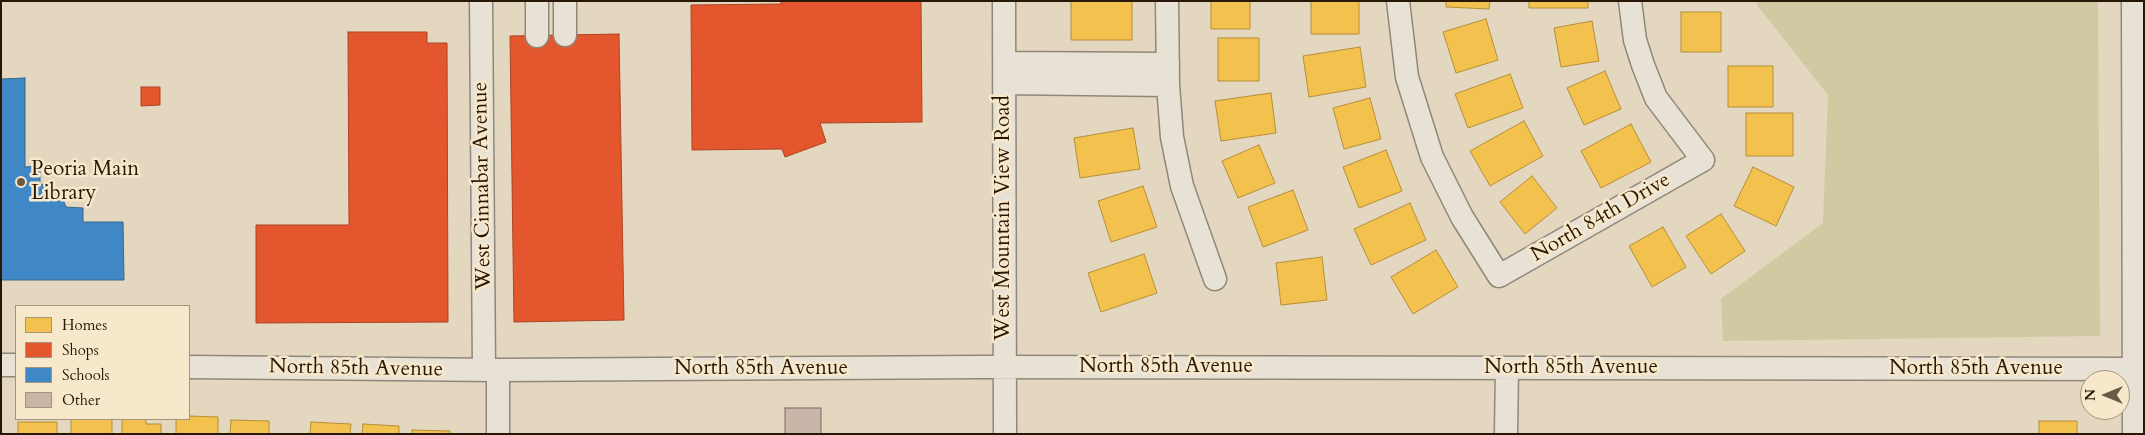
<!DOCTYPE html>
<style>
body{margin:0}
#map{position:relative;width:2145px;height:435px;overflow:hidden;background:#e4d7bf;font-family:Cardo,serif}
canvas{display:block}
.frame{position:absolute;inset:0;border:2px solid #271705;pointer-events:none}
.legend{position:absolute;left:15px;top:305px;width:175px;height:115px;box-sizing:border-box;background:#f7e8cc;border:1px solid #a4947c;margin:0;padding:6px 9px;list-style:none;font-size:15px;color:#271705}
.legend li{display:flex;align-items:center;gap:10px;height:25px}
.legend b{width:25px;border:1px solid #a4947c}
.north{position:absolute;left:2080px;top:370px;width:50px;height:50px;box-sizing:border-box;background:#f7e8cc;border:1px solid #a4947c;border-radius:50%;rotate:270deg;font-size:14px;font-weight:700;line-height:20px;text-align:center;color:#271705}
.north::after{content:'';display:block;margin:auto;width:18px;height:22px;background:#695a46;clip-path:polygon(50% 0,100% 100%,50% 72%,0 100%)}
</style>
<div id="map">
<canvas width="2145" height="435"></canvas>
<div class="frame"></div>
<ul class="legend">
<li><b style="height:14px;background:#f2c14e"></b>Homes</li>
<li><b style="height:14px;background:#e4572e"></b>Shops</li>
<li><b style="height:14px;background:#3f88c5"></b>Schools</li>
<li><b style="height:14px;background:#cab5a9"></b>Other</li>
</ul>
<div class="north">N</div>
</div>
<script>
const context = document.querySelector('canvas').getContext('2d');
context.lineJoin = 'round';
function fill(path, color) {
  context.fillStyle = color;
  context.fill(path, 'evenodd');
}
function shape(rows) {
  const path = new Path2D();
  for (const r of rows) {
    path.moveTo(r[0], r[1]);
    for (let i = 2; i < r.length; i += 2) path.lineTo(r[i], r[i + 1]);
  }
  return path;
}
function trace(path, color, width, dash) {
  context.strokeStyle = color;
  context.lineWidth = width;
  context.lineCap = dash ? 'butt' : 'round';
  context.setLineDash(dash || []);
  context.stroke(path);
}
function label(font, color, halo, rows, align = 'center') {
  context.font = font + ' Cardo,serif';
  context.lineWidth = 5;
  context.setLineDash([]);
  context.textBaseline = 'middle';
  context.strokeStyle = halo;
  context.fillStyle = color;
  for (const [text, x, y, turn = 0] of rows) {
    context.save();
    context.translate(x, y);
    context.rotate((+turn || 0) * Math.PI / 180);
    context.textAlign = isNaN(turn) ? turn : align;
    if (halo) context.strokeText(text, 0, 0);
    context.fillText(text, 0, 0);
    context.restore();
  }
}
fill(shape([
 [1757,1,2098,1,2100,336,1723,341,1721,299,1823,223,1828,95,1757,5]
]), '#cfcaa2');
const homes = shape([
 [1071,1,1132,1,1132,40,1071,40,1071,1],
 [1211,1,1250,1,1250,29,1211,29,1211,1],
 [1311,1,1359,1,1359,34,1311,34,1311,1],
 [1446,1,1490,1,1489,9,1446,7,1446,1],
 [1529,1,1588,1,1588,8,1529,8,1529,1],
 [1681,12,1721,12,1721,52,1681,52,1681,12],
 [1486,19,1498,60,1456,73,1443,32,1486,19],
 [1592,21,1599,61,1561,67,1554,28,1592,21],
 [1218,38,1259,38,1259,81,1218,81,1218,38],
 [1360,47,1366,87,1309,97,1303,56,1360,47],
 [1728,66,1773,66,1773,107,1728,107,1728,66],
 [1605,71,1621,109,1584,125,1567,88,1605,71],
 [1510,74,1523,108,1468,128,1455,94,1510,74],
 [1271,93,1276,133,1221,141,1215,101,1271,93],
 [1370,98,1381,139,1344,149,1333,108,1370,98],
 [1746,113,1793,113,1793,156,1746,156,1746,113],
 [1524,121,1543,156,1490,186,1470,151,1524,121],
 [1631,124,1651,162,1601,188,1581,151,1631,124],
 [1133,128,1140,169,1080,178,1074,138,1133,128],
 [1259,145,1275,183,1238,198,1222,161,1259,145],
 [1386,150,1402,191,1359,208,1343,167,1386,150],
 [1753,167,1794,187,1776,226,1734,206,1753,167],
 [1532,176,1557,208,1525,234,1500,202,1532,176],
 [1143,186,1157,227,1111,242,1098,201,1143,186],
 [1293,190,1308,230,1263,247,1248,207,1293,190],
 [1410,203,1426,240,1371,265,1354,229,1410,203],
 [1721,214,1745,251,1711,274,1686,236,1721,214],
 [1663,227,1686,267,1652,287,1629,246,1663,227],
 [1436,250,1458,287,1413,314,1391,277,1436,250],
 [1144,254,1157,293,1101,312,1088,273,1144,254],
 [1322,257,1327,300,1281,305,1276,263,1322,257],
 [189,416,218,417,218,434,176,434,176,419,189,419,189,416],
 [71,419,112,419,112,434,71,434,71,419],
 [122,419,146,419,146,424,161,424,161,434,122,434,122,419],
 [231,420,269,421,269,434,230,434,231,420],
 [2039,421,2077,421,2077,434,2092,434,2039,434,2039,421],
 [18,422,57,422,57,434,18,434,18,422],
 [311,422,351,424,350,434,310,434,311,422],
 [363,424,399,426,399,434,362,434,363,424],
 [412,430,450,431,450,434,412,434,412,430]
]);
fill(homes, '#f2c14e');
trace(homes, '#b58e38', 1);
const shops = shape([
 [781,1,921,1,922,122,820,123,826,142,785,157,782,149,692,150,691,5,781,4,781,1],
 [348,32,427,32,427,43,447,43,448,322,256,323,256,225,349,225,348,32],
 [619,34,624,320,514,322,510,36,619,34],
 [141,87,160,87,160,105,141,106,141,87]
]);
fill(shops, '#e4572e');
trace(shops, '#ab4422', 1);
const schools = shape([
 [25,78,25,167,40,166,40,184,48,185,53,189,59,189,66,207,83,208,83,222,123,222,124,280,1,280,1,79,25,78]
]);
fill(schools, '#3f88c5');
trace(schools, '#38668b', 1);
const building = shape([
 [785,408,821,408,821,434,785,434,785,408]
]);
fill(building, '#cab5a9');
trace(building, '#766d5f', 1);
const minor = shape([
 [481,1,484,370],
 [537,1,537,36],
 [565,1,565,35],
 [1004,1,1005,434],
 [1167,1,1168,85,1172,137,1182,186,1215,279],
 [1398,1,1407,77,1432,157,1462,217,1499,276,1703,160,1656,98,1643,65,1635,40,1630,1],
 [2133,1,2134,434],
 [1005,63,1168,64],
 [1004,83,1168,85],
 [1,365,16,365],
 [189,367,498,370,981,367,2144,369],
 [498,370,498,434],
 [1506,434,1507,368]
]);
trace(minor, '#908778', 25);
trace(minor, '#e8e2d6', 22);
for (const [x, y, r, color] of [
 [21,182,5,"#695a46"]
]) {
  const dot = new Path2D();
  dot.arc(x, y, r, 0, 2 * Math.PI);
  context.fillStyle = color;
  context.fill(dot);
  trace(dot, '#f7e8cc', 2);
}
label('21px', '#271705', '#f7e8cc', [
 ["Peoria Main",31,170],
 ["Library",31,194]
], 'left');
label('21px', '#271705', '#f7e8cc', [
 ["West Cinnabar Avenue",483,186,-91],
 ["West Mountain View Road",1004,218,-90],
 ["North 84th Drive",1601,218,-30],
 ["North 85th Avenue",1166,367],
 ["North 85th Avenue",1571,368],
 ["North 85th Avenue",356,369,1],
 ["North 85th Avenue",761,369],
 ["North 85th Avenue",1976,369]
]);
</script>
